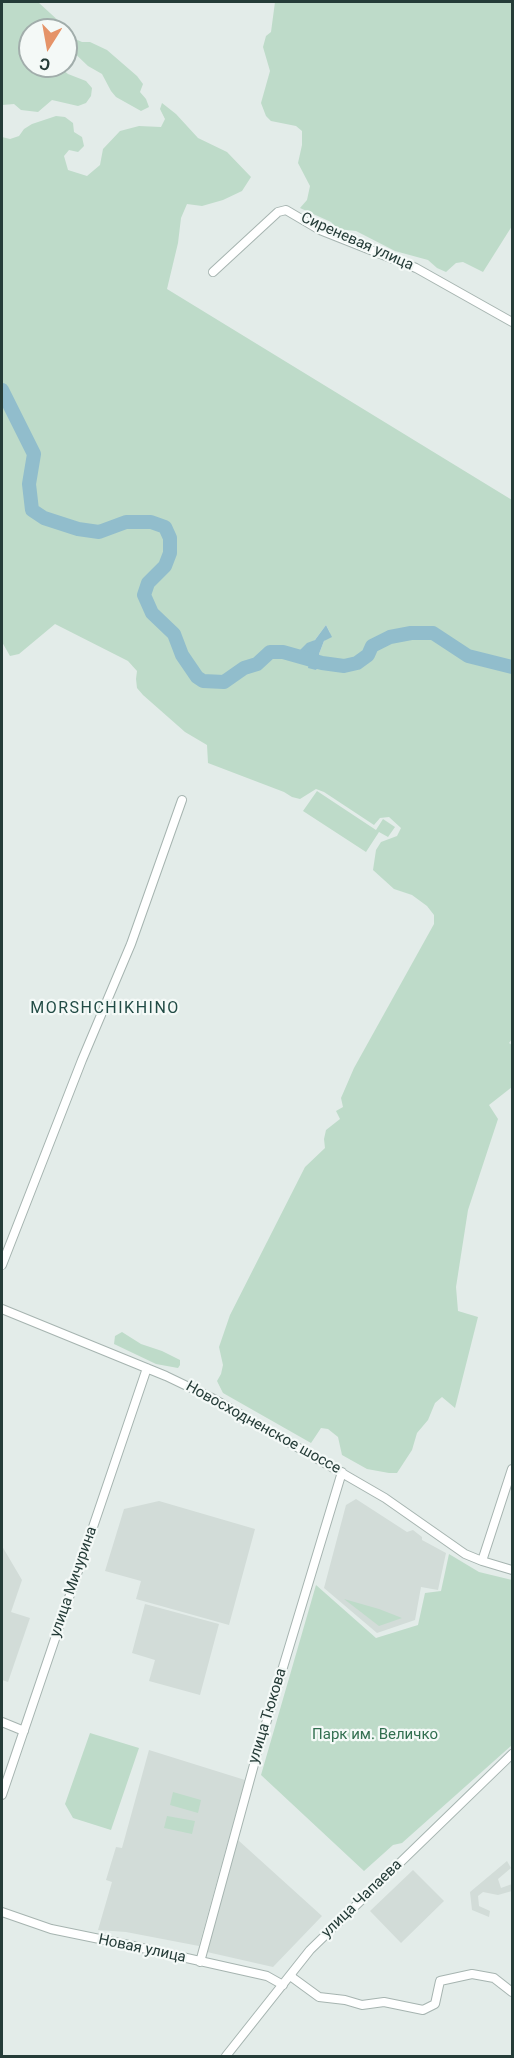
<!DOCTYPE html>
<meta charset="utf-8">
<style>
body{margin:0}
#map{position:relative;width:514px;height:2058px;overflow:hidden;background:#e3ece9;font-family:Roboto,sans-serif}
canvas{display:block}
.frame{position:absolute;inset:0;border:3px solid #253c38;pointer-events:none}
.north{position:absolute;left:18px;top:18px;width:60px;height:60px;box-sizing:border-box;background:#f4f9f7;border:2px solid #a1adab;border-radius:50%;rotate:191deg;font-size:16px;font-weight:700;line-height:24px;text-align:center;color:#253c38}
.north::after{content:'';display:block;margin:auto;width:21px;height:27px;background:#e59368;clip-path:polygon(50% 0,100% 100%,50% 72%,0 100%)}
</style>
<div id="map">
<canvas width="514" height="2058"></canvas>
<div class="frame"></div>
<div class="north">С</div>
</div>
<script>
const context = document.querySelector('canvas').getContext('2d');
context.lineJoin = 'round';
function fill(path, color) {
  context.fillStyle = color;
  context.fill(path, 'evenodd');
}
function shape(rows) {
  const path = new Path2D();
  for (const r of rows) {
    path.moveTo(r[0], r[1]);
    for (let i = 2; i < r.length; i += 2) path.lineTo(r[i], r[i + 1]);
  }
  return path;
}
function trace(path, color, width, dash) {
  context.strokeStyle = color;
  context.lineWidth = width;
  context.lineCap = dash ? 'butt' : 'round';
  context.setLineDash(dash || []);
  context.stroke(path);
}
function label(font, color, halo, rows, align = 'center') {
  context.font = font + ' Roboto,sans-serif';
  context.lineWidth = 4.5;
  context.setLineDash([]);
  context.textBaseline = 'middle';
  context.strokeStyle = halo;
  context.fillStyle = color;
  for (const [text, x, y, turn = 0] of rows) {
    context.save();
    context.translate(x, y);
    context.rotate((+turn || 0) * Math.PI / 180);
    context.textAlign = isNaN(turn) ? turn : align;
    if (halo) context.strokeText(text, 0, 0);
    context.fillText(text, 0, 0);
    context.restore();
  }
}
fill(shape([
 [356,1499,407,1532,413,1530,422,1537,422,1540,446,1553,438,1590,421,1587,415,1620,377,1633,324,1588,346,1505],
 [159,1501,255,1529,229,1625,136,1599,141,1581,105,1571,124,1509],
 [2,1546,22,1580,11,1612,30,1618,8,1682,2,1680],
 [145,1604,219,1624,200,1695,149,1681,155,1660,132,1653],
 [149,1750,245,1780,199,1946,126,1932,98,1930,112,1882,106,1880,116,1847,122,1848],
 [238,1840,322,1916,273,1967,207,1952],
 [507,1861,511,1868,498,1879,501,1888,512,1884,512,1891,498,1895,483,1892,478,1896,479,1906,490,1911,489,1917,472,1910,470,1892],
 [413,1870,444,1901,401,1943,370,1911]
]), '#d2dcd8');
fill(shape([
 [2,2,38,2,62,24,66,30,30,30,30,66,58,66,68,74,86,81,92,88,91,96,86,103,78,106,52,100,38,112,21,110,14,104,2,105],
 [275,2,512,2,512,226,483,272,463,262,456,263,446,272,437,268,428,260,395,251,356,231,338,229,331,222,300,208,307,200,310,186,298,163,302,145,302,131,296,126,271,121,266,116,261,103,270,71,263,47,266,36,271,32],
 [66,30,73,38,82,42,90,42,107,50,137,76,143,84,140,92,146,99,149,107,141,111,116,97,111,91,102,74,88,66,66,45],
 [162,103,176,114,198,138,227,152,251,177,242,191,223,200,202,206,187,204,181,218,178,243,167,289,512,500,512,1039,509,1043,512,1045,512,1087,489,1105,498,1119,468,1210,456,1287,458,1311,478,1317,455,1408,442,1397,435,1403,428,1420,417,1433,412,1450,397,1473,389,1473,367,1469,342,1455,338,1437,328,1429,321,1428,311,1443,223,1393,217,1381,221,1374,223,1365,219,1347,230,1315,305,1167,325,1148,324,1139,326,1130,340,1119,336,1111,343,1107,341,1098,354,1068,434,924,434,915,427,906,412,895,394,889,373,870,376,850,381,842,397,836,401,828,389,817,380,818,374,825,324,792,316,789,300,799,292,797,284,792,208,763,207,745,185,732,143,695,137,688,136,679,137,671,128,661,55,624,19,654,10,656,2,642,2,137,10,139,19,136,24,129,32,124,56,116,65,117,73,123,74,132,82,137,84,146,78,152,69,150,64,156,68,170,87,176,100,165,103,149,120,131,139,126,161,127,165,119,160,109],
 [326,625,330,633,324,641,319,654,321,663,316,670,306,661,285,655,283,652,298,652,315,640],
 [317,791,376,830,383,819,395,827,388,837,379,832,366,852,303,811],
 [122,1332,141,1344,162,1351,180,1360,180,1365,178,1368,156,1364,114,1344,115,1336],
 [449,1554,479,1572,512,1580,512,1745,402,1843,393,1845,364,1871,261,1775,316,1585,376,1638,418,1625,425,1593,441,1591],
 [344,1599,379,1609,402,1618,379,1626],
 [90,1733,139,1748,111,1830,73,1818,65,1804],
 [173,1792,201,1800,198,1813,170,1805],
 [167,1816,195,1821,192,1834,164,1828]
]), '#bedbc9');
fill(shape([
 [326,625,332,637,324,641,319,654,322,663,316,670,308,668,309,663,306,661,282,653,298,652,307,643,315,640]
]), '#91bdcc');
trace(shape([
 [2,390,34,454,29,484,32,510,44,518,78,529,99,532,126,522,151,522,165,527,170,538,170,553,165,566,148,583,144,595,152,613,174,634,182,655,197,677,203,681,224,682,244,668,257,664,270,652,283,652,322,663,344,666,357,663,368,655,372,646,390,637,411,633,433,633,468,656,512,667]
]), '#91bdcc', 14);
const minor = shape([
 [213,272,278,212,286,210,320,230,416,268,512,322],
 [2,1265,82,1060,131,944,182,800],
 [2,1309,166,1376,214,1399,385,1498,465,1554,482,1561,512,1570],
 [482,1561,512,1469],
 [2,1722,24,1731],
 [2,1795,147,1368],
 [2,1912,51,1929,124,1944,267,1976,283,1985],
 [200,1962,258,1750,342,1472],
 [291,1974,293,1978,319,1997,345,2000,362,2005,384,2002,423,2010,435,2004,440,1981,472,1974,494,1978,512,1992],
 [226,2056,310,1950,512,1754]
]);
trace(minor, '#a6b4b0', 10);
trace(minor, '#fff', 8);
label('15px', '#253c38', '#f4f9f7', [
 ["Сиреневая улица",357,242,24],
 ["Новосходненское шоссе",263,1428,29],
 ["улица Мичурина",74,1582,-71],
 ["улица Тюкова",268,1716,-73],
 ["улица Чапаева",362,1899,-44],
 ["Новая улица",142,1949,12]
]);
label('15px', '#326f50', '#f4f9f7', [
 ["Парк им. Величко",375,1735]
]);
context.letterSpacing = '1.5px';
label('16px', '#224c46', '#f4f9f7', [
 ["MORSHCHIKHINO",105,1009]
]);
context.letterSpacing = '0px';
</script>
